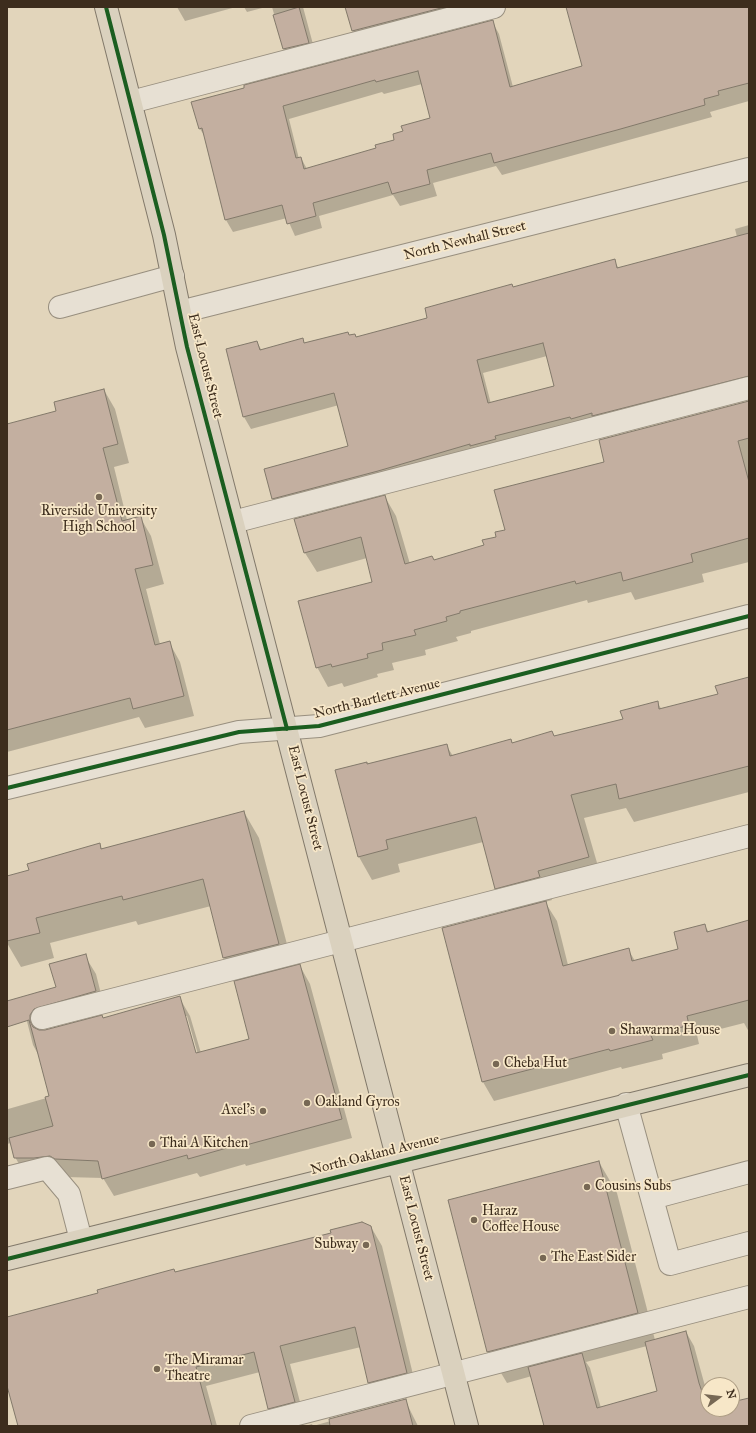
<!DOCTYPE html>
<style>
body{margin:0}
#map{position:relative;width:756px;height:1433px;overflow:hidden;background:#e2d5bb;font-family:"IM FELL Great Primer",serif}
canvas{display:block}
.frame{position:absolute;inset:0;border:8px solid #3d2d1d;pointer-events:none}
.north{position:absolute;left:700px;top:1377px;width:40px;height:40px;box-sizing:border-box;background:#f7e7c8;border:1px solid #ad9d84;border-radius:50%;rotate:75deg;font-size:11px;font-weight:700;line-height:16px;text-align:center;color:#3d2d1d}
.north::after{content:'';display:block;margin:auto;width:14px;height:18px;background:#776854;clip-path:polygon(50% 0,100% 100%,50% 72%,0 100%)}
</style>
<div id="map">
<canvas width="756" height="1433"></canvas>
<div class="frame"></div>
<div class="north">N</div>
</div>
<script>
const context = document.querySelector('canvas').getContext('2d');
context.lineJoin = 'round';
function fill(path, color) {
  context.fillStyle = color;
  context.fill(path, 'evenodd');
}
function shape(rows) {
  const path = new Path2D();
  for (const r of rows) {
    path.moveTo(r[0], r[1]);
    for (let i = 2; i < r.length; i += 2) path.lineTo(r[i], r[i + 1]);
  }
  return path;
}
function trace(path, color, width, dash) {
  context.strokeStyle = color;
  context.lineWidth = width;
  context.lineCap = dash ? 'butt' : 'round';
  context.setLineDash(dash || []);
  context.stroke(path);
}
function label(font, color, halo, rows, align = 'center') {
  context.font = font + ' "IM FELL Great Primer",serif';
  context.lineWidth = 3.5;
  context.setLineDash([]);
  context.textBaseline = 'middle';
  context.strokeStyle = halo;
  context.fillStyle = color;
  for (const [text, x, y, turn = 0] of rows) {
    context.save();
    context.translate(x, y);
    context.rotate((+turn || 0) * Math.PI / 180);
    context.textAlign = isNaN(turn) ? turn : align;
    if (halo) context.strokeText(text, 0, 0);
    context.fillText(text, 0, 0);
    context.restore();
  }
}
fill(shape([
 [177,7,236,7,185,21],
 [244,7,266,7,247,12],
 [272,7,303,7,317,59,294,66,284,49],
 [346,7,486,7,358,40,353,31],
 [567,7,749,7,749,101,710,112,712,117,502,175,496,166,433,183,437,196,400,206,393,195,319,216,322,228,295,236,287,218,233,232,226,220,206,138,200,129,193,103,492,21,499,34,513,87,584,67],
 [422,84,432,119,404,132,395,140,377,149,307,169,301,158,299,159,289,119,382,92,384,94],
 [749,225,749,389,280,511,273,499,349,446,339,405,251,429,244,417,257,342,262,351,302,339,305,344,349,336,357,338,428,319,513,288,614,260,619,269,737,237,735,229],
 [547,356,555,386,491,404,483,373],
 [104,390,115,409,129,463,114,467,127,520,140,517,151,536,164,584,146,589,160,644,169,642,180,662,194,716,145,728,139,717,7,752,7,425,57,412],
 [749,402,749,562,702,574,704,582,635,600,631,592,588,603,587,600,471,631,471,633,456,637,458,641,425,650,426,655,392,663,394,670,377,674,378,677,344,687,342,683,328,687,317,667,373,583,367,558,317,572,305,553,385,497,396,516,410,564,434,561,485,546,606,463],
 [749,678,749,792,634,822,626,808,584,818,602,880,551,894,552,900,545,902,557,921,568,965,628,949,635,961,679,949,704,925,709,932,749,921,749,1032,744,1023,697,1035,699,1044,662,1054,663,1059,622,1069,621,1067,494,1101,483,1082,443,929,509,912,496,888,483,842,398,864,400,872,372,880,359,857,368,765,446,745,453,756,511,740,513,744,554,737,624,719,657,702,662,710,719,695],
 [244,812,259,838,293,967,300,966,310,984,352,1138,246,1166,245,1164,200,1177,197,1173,114,1196,103,1178,26,1176,15,1157,11,1143,7,1144,7,1104,8,1109,50,1097,39,1056,33,1045,21,998,57,988,85,956,96,974,105,1010,44,1027,41,1031,103,1019,179,997,190,1016,201,1053,251,1039,238,982,224,958,211,906,138,925,136,921,50,943,54,958,21,967,7,943,7,877,30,871,99,844,102,849],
 [184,1016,187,1016,199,1058,197,1058],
 [599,1162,617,1193,655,1340,686,1332,694,1346,708,1397,708,1409,732,1409,732,1403,749,1399,749,1426,544,1426,532,1376,507,1383,488,1351],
 [647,1346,659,1392,601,1408,590,1368,586,1362],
 [371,1227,382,1246,417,1391,380,1401,369,1382,361,1347,290,1364,305,1421,279,1426,269,1408,260,1372,206,1386,217,1426,18,1426,7,1382,7,1318,175,1273],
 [405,1400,418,1426,305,1426,312,1424,313,1426]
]), '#0003');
const building = shape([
 [299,7,309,43,283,49,273,15,299,7],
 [345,7,445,7,352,31,345,7],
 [566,7,749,7,749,83,718,91,719,95,704,99,705,105,617,130,494,163,491,153,427,170,430,184,392,194,388,182,313,203,316,216,287,224,282,205,225,220,202,128,199,129,191,102,244,88,244,85,493,20,510,87,582,66,566,7],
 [418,71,430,118,401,126,403,131,393,134,394,140,375,145,376,148,304,169,301,157,296,158,283,106,375,80,376,82,418,71],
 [749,233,749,376,592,416,592,413,571,419,570,417,495,436,496,439,470,446,470,444,378,471,272,499,264,469,348,446,334,393,243,417,226,349,257,341,260,350,303,338,304,343,348,332,349,335,355,334,356,337,427,318,425,308,512,284,513,287,615,259,617,268,749,233],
 [543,343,554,386,488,403,477,360,543,343],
 [104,389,118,444,103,448,122,521,141,516,153,565,135,569,155,645,170,641,184,696,133,709,130,698,7,730,7,424,56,411,54,402,104,389],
 [749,401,749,438,738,441,749,482,749,538,691,554,693,562,623,581,621,572,576,584,575,581,460,611,460,613,446,617,447,621,414,630,416,635,382,643,383,650,367,654,368,658,332,667,331,664,316,668,298,601,372,582,361,537,304,553,294,519,385,495,405,564,432,556,434,560,484,545,482,540,496,537,495,532,505,530,494,490,604,462,599,440,749,401],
 [749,677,749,766,619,799,616,784,571,795,589,857,538,871,540,877,495,889,476,817,386,840,388,849,358,857,335,770,367,762,367,764,447,744,450,756,511,739,512,743,552,731,554,736,623,719,620,711,658,701,659,709,718,694,715,686,749,677],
 [244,811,279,944,223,958,203,879,123,900,122,896,36,918,40,933,7,941,7,876,29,870,27,864,100,843,101,849,244,811],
 [546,901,563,966,629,948,632,961,678,949,674,932,705,924,707,932,749,920,749,1000,687,1016,689,1025,651,1036,653,1040,610,1051,609,1049,482,1082,442,928,546,901],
 [86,954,96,991,34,1009,30,1015,30,1021,33,1027,39,1030,45,1030,102,1015,103,1018,180,996,196,1053,249,1039,234,981,300,964,342,1119,235,1148,234,1146,188,1159,187,1155,102,1179,98,1161,55,1159,50,1156,34,1158,14,1158,9,1138,53,1126,45,1097,49,1096,29,1020,7,1027,7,1001,56,987,49,964,86,954],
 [599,1161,638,1313,487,1352,448,1200,599,1161],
 [362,1222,371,1226,407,1373,368,1383,355,1327,280,1346,295,1402,268,1409,254,1352,196,1367,212,1426,18,1426,7,1386,7,1317,98,1293,97,1290,174,1269,175,1272,331,1233,330,1230,362,1222],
 [686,1331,699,1383,708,1409,732,1409,732,1402,749,1398,749,1426,544,1426,528,1367,582,1353,597,1408,657,1391,645,1342,686,1331],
 [406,1399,413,1426,330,1426,329,1419,406,1399]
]);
fill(building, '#c3afa0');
trace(building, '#82796a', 1);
const minor = shape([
 [131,102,494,7],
 [60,307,173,276],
 [180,312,749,169],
 [233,522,749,388],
 [7,788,239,732,319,726,749,616],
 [42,1018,749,836],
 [626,1104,670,1264,749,1243],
 [7,1178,47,1168,69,1194,81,1240],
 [652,1198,749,1172],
 [251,1426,749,1297]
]);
const major = shape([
 [106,7,164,235,187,347,467,1426],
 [7,1259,749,1075]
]);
trace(minor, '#988f7f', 24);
trace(major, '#82796a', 24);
trace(minor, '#e7e0d3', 22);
trace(major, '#dad1be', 22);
trace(shape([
 [106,7,164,235,187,347,287,729],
 [7,788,239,732,319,726,749,616],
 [7,1259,749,1075]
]), '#1b5e20', 4);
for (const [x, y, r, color] of [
 [99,497,4,"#776854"],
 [612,1031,4,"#776854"],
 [496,1064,4,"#776854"],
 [307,1103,4,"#776854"],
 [263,1111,4,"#776854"],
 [152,1144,4,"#776854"],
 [587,1187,4,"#776854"],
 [474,1220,4,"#776854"],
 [366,1245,4,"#776854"],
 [543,1258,4,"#776854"],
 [157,1369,4,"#776854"]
]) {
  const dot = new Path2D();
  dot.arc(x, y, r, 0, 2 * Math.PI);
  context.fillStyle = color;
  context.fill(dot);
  trace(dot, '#f7e7c8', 1.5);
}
label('14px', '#3d2d1d', '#f7e7c8', [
 ["North Newhall Street",465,241,-14],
 ["East Locust Street",205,366,76],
 ["North Bartlett Avenue",377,699,-14],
 ["East Locust Street",305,798,76],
 ["North Oakland Avenue",375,1155,-14],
 ["East Locust Street",416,1228,76]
]);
label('14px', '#3d2d1d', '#f7e7c8', [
 ["Riverside University",99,512,"center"],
 ["High School",99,528,"center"],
 ["Shawarma House",620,1031],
 ["Cheba Hut",504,1064],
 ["Oakland Gyros",315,1103],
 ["Axel's",255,1111,"right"],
 ["Thai A Kitchen",160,1144],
 ["Cousins Subs",595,1187],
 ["Haraz",482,1212],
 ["Coffee House",482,1228],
 ["Subway",358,1245,"right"],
 ["The East Sider",551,1258],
 ["The Miramar",165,1361],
 ["Theatre",165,1377]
], 'left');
</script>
